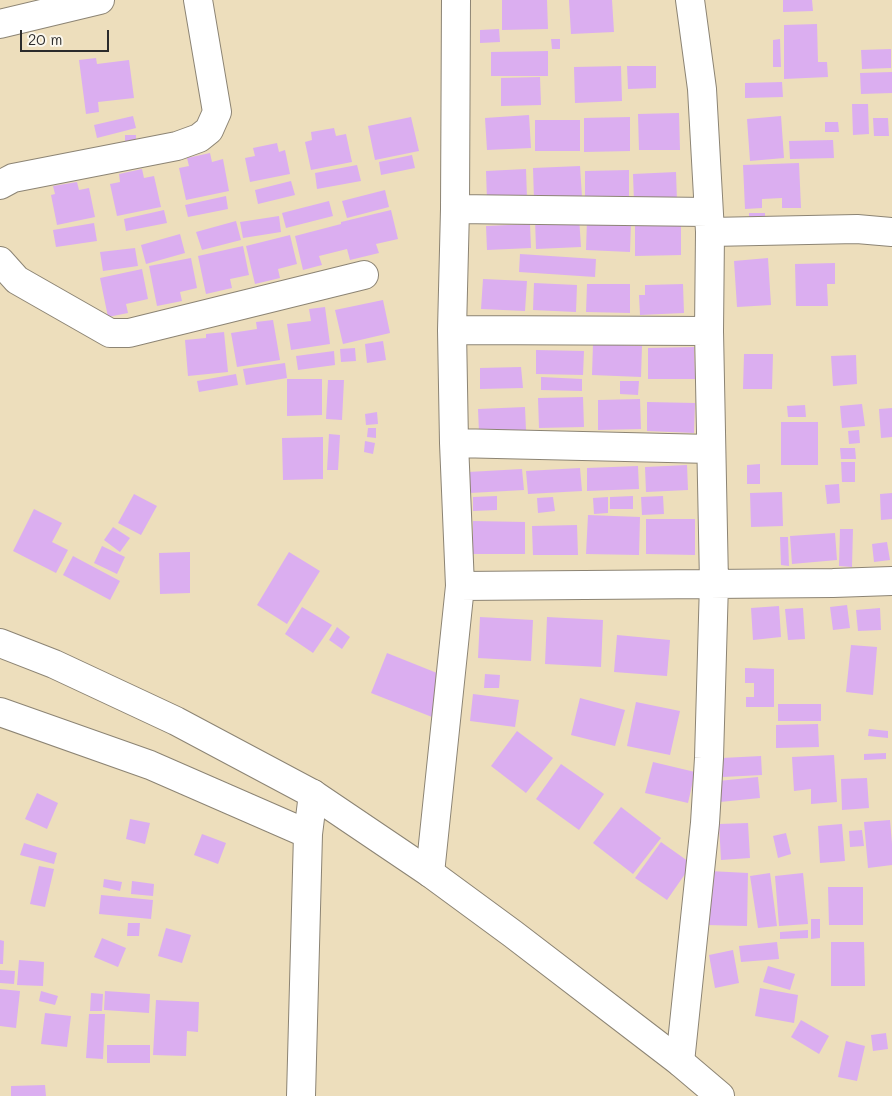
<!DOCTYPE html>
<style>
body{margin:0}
#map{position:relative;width:892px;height:1096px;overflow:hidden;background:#eddebc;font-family:Mali,sans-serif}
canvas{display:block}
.scale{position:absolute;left:20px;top:30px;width:89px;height:22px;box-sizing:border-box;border:2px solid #2b2b2b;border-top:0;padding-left:6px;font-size:15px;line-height:18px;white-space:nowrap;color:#2b2b2b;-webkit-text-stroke:4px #fbf7ec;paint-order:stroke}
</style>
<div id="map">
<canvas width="892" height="1096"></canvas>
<div class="scale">20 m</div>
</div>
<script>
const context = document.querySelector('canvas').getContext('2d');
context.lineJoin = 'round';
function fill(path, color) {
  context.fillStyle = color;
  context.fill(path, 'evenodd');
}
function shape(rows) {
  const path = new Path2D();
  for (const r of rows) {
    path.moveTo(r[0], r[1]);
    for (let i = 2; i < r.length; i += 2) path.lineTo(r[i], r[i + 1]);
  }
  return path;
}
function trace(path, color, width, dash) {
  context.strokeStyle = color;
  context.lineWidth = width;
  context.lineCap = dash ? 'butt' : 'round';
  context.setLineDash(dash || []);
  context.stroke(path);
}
fill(shape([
 [502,0,547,0,548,29,502,30],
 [569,0,612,0,614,32,571,34],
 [783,0,812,0,813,11,783,12],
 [817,24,818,62,827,62,828,77,784,79,784,25],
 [499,29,500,42,480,43,480,30],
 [551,39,560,39,560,49,552,49],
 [780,39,781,67,773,67,773,40],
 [891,49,891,68,862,69,861,50],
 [548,51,548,76,491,76,491,52],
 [96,58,97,64,129,60,134,98,98,102,99,112,86,114,79,60],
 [621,66,622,101,575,103,574,67],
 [627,66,656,66,656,88,628,89],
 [892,72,892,93,861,94,860,73],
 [540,77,541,105,501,106,501,78],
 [782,82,783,97,745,98,745,83],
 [852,104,868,104,869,134,853,135],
 [679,113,680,150,639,150,638,114],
 [529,115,531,148,487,150,485,118],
 [133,116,136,128,97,138,94,125],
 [781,116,784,158,750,161,747,119],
 [411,117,419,151,375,160,368,126],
 [630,117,630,151,584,152,584,118],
 [873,118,888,118,889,136,874,136],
 [535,120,580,120,580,151,535,151],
 [825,122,838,122,839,132,825,132],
 [334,128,336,136,346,134,352,162,311,170,305,142,312,140,311,132],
 [125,135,136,135,136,144,125,144],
 [833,140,834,158,790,159,789,141],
 [277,143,279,152,285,150,290,174,250,182,245,158,255,156,253,148],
 [210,153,212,162,223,159,229,191,186,200,179,168,189,166,187,158],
 [412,155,415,168,381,175,379,162],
 [799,163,801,208,782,208,782,198,762,199,762,208,745,209,743,165],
 [357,165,361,181,317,189,315,173],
 [580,166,582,197,534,200,533,168],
 [142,169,144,178,154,176,161,207,117,216,110,184,120,182,119,174],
 [526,169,527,198,487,200,486,171],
 [629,170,629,202,585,202,585,171],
 [676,172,677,201,634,202,633,174],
 [291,181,295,195,258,204,255,190],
 [77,182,79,190,89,188,95,217,57,225,51,195,55,194,53,186],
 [385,190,389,207,347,218,342,201],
 [226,196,228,209,188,217,185,205],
 [329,201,333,216,286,228,282,213],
 [164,210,167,223,126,231,124,219],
 [391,210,398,239,376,244,379,253,350,260,347,249,319,256,322,265,303,270,295,236,341,224,341,222],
 [749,213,765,213,765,221,749,222],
 [279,216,281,232,243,238,240,222],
 [579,217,581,247,536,249,535,219],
 [587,220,631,222,630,252,586,250],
 [236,221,241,240,202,250,196,232],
 [94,223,97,241,56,247,53,230],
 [530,224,531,248,487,250,486,226],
 [635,225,681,225,681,255,635,256],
 [180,234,185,253,146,264,141,245],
 [290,235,297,264,278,269,280,278,255,284,246,246],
 [243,246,249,275,230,279,232,288,206,294,198,256],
 [135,248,138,266,103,271,100,252],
 [520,254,596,259,595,277,519,272],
 [191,258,197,288,180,292,182,301,157,306,149,266],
 [768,258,771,305,737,307,734,261],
 [835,263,835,284,827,284,828,306,796,306,795,264],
 [142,269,148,299,126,304,128,313,108,317,100,278],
 [483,279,527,281,525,311,481,309],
 [534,283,577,285,576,312,533,310],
 [587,284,630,284,630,313,586,312],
 [683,284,684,313,640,315,639,295,645,295,645,285],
 [383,300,390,333,343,344,335,310],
 [325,307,330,344,291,350,287,324,311,321,309,309],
 [273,320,280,360,237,367,231,333,257,329,256,322],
 [224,332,228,372,188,376,185,340,206,338,206,334],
 [383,341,386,360,367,363,365,344],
 [593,344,642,346,641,377,592,375],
 [694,347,695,379,648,379,648,348],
 [355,348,356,361,341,362,340,349],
 [536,350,584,351,583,375,536,374],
 [334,351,335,365,298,370,296,356],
 [744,354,773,354,772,389,743,389],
 [856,355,857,384,833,386,831,356],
 [285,363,287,378,246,385,243,369],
 [521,367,523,388,480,389,480,368],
 [236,374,238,385,199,392,197,381],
 [541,377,582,379,582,391,541,390],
 [287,379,322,379,322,415,287,416],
 [328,380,344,380,342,420,326,419],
 [620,381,639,381,638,395,620,394],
 [583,397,584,427,539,428,538,398],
 [640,399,641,429,598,430,598,400],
 [647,402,695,403,694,433,647,431],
 [862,404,865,426,842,428,840,406],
 [805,405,806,417,788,417,787,406],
 [525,407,526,430,479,432,478,409],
 [892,408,892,437,881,438,879,409],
 [377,412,378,424,366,425,365,414],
 [781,422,818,422,818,465,781,465],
 [368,428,376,428,376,438,367,437],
 [859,430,860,443,849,444,848,431],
 [329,434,340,435,338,470,327,470],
 [323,437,323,479,283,480,282,438],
 [365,441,375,443,373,454,364,452],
 [840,448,855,448,856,459,841,459],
 [841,462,855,462,855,482,842,482],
 [760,464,760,484,747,484,747,465],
 [687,465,688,490,646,492,645,467],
 [638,466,639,489,587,491,587,468],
 [580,468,582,491,528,494,526,471],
 [522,469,524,490,470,493,468,472],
 [839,484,840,503,827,504,825,485],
 [782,492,783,526,751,527,750,493],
 [892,493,892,519,881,520,880,494],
 [134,494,157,506,141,535,118,523],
 [497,496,497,510,473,511,473,497],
 [633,496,633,509,610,509,610,497],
 [663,496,664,514,642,515,641,497],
 [553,497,555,511,538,513,537,498],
 [608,497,608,513,594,514,593,498],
 [34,509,62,523,52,542,68,550,56,573,13,551],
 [588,515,640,517,639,555,586,554],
 [646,519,695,519,695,555,646,554],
 [473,521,525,522,525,554,473,554],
 [577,525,578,555,533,555,532,526],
 [113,527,130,538,120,552,104,540],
 [840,529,853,529,852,567,839,566],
 [835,533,837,560,792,564,790,536],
 [780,537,788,537,789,566,781,565],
 [887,542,890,560,874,562,872,544],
 [102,546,125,557,117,574,94,563],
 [190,552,190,593,160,594,159,553],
 [289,552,320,571,287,624,257,605],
 [73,556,120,581,110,600,63,575],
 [847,605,850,628,833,630,830,607],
 [779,606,781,637,753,640,751,608],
 [302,607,332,625,313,653,285,634],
 [803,608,805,639,788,640,785,609],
 [880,608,881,630,858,631,856,610],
 [480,617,533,620,531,661,478,658],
 [547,617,603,620,601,667,545,664],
 [337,627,350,637,342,649,329,640],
 [617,635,670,640,667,676,614,672],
 [851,645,877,647,873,695,846,692],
 [387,653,447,677,432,717,371,693],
 [745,668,774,669,774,707,746,707,746,697,754,697,754,683,745,683],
 [485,674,500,675,499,688,484,688],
 [473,694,519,700,515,727,470,721],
 [580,698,625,710,615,746,571,735],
 [636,702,680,711,670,755,627,746],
 [778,704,821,704,821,721,778,721],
 [818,724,819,747,776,748,776,725],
 [869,729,888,731,888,738,868,736],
 [517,731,553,758,526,793,491,766],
 [886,753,886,759,864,760,864,754],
 [834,755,837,802,811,804,811,789,794,791,792,757],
 [761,756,762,775,723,777,722,758],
 [653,762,695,772,688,803,645,793],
 [561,764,604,794,579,830,536,799],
 [758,777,760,798,720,802,718,781],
 [867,778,869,808,842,810,841,779],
 [37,793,58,803,47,829,25,819],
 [621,807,661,838,633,874,593,843],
 [130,819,150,823,145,844,126,839],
 [890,820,892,844,892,865,868,868,864,822],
 [748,823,750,858,721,860,719,824],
 [842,824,845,861,820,863,818,826],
 [862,830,864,846,850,847,849,831],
 [786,833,791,854,778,858,773,836],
 [202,834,226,843,218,864,194,855],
 [661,842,692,864,667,900,635,878],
 [24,843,57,853,54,864,20,855],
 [39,866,54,869,45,907,30,904],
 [709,871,748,873,747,926,707,925],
 [770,873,777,926,758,928,750,876],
 [803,873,808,924,779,926,775,876],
 [104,879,122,882,120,891,103,887],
 [132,881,154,884,153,896,131,894],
 [828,887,863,887,863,925,829,925],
 [101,895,153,900,151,919,99,914],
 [811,919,820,919,820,938,811,939],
 [128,923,140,923,139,936,127,936],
 [166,928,191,935,182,963,158,956],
 [808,930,808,938,780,939,780,932],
 [102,938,126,948,118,967,94,957],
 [0,940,4,941,3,964,0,964],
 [777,942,779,959,741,962,739,946],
 [831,942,864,942,865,986,831,986],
 [733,950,739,983,715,988,709,955],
 [19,960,44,962,43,986,17,985],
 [768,966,795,974,790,990,763,982],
 [0,970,15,971,14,984,0,983],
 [760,988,798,995,794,1023,755,1016],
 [0,989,20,991,16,1028,0,1026],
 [41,991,58,996,55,1005,39,1001],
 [105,991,150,994,149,1013,104,1010],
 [91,993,103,994,102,1011,90,1011],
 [156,1000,199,1002,198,1032,187,1031,186,1056,153,1055],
 [45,1013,71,1016,67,1047,41,1044],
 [89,1014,105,1014,103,1059,86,1058],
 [801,1020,829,1036,819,1054,791,1037],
 [886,1033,888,1049,873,1051,871,1035],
 [846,1041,865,1046,857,1081,838,1077],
 [107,1045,150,1045,150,1063,107,1063],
 [45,1085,46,1096,11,1096,11,1086]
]), '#dbaef0');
const street = shape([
 [0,24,100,0],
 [0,185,13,178,177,146,199,138,209,130,217,112,198,0],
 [455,209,708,212],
 [710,232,857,229,892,232],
 [0,261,17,280,110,333,129,333,364,275],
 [452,330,709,331],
 [454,443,711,449],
 [460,586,833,583,892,581],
 [0,712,150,765,308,834],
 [430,873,460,586,454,443,452,330,455,209,456,0],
 [680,1062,705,823,709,758,714,583,709,331,710,232,702,89,690,0],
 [301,1096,308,834,313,794]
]);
const primary = shape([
 [0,643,54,664,176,721,313,794,430,873,513,934,680,1062,720,1096]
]);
trace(street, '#8c8474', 30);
trace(primary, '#8c8474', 30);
trace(street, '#fff', 28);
trace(primary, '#fff', 28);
</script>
